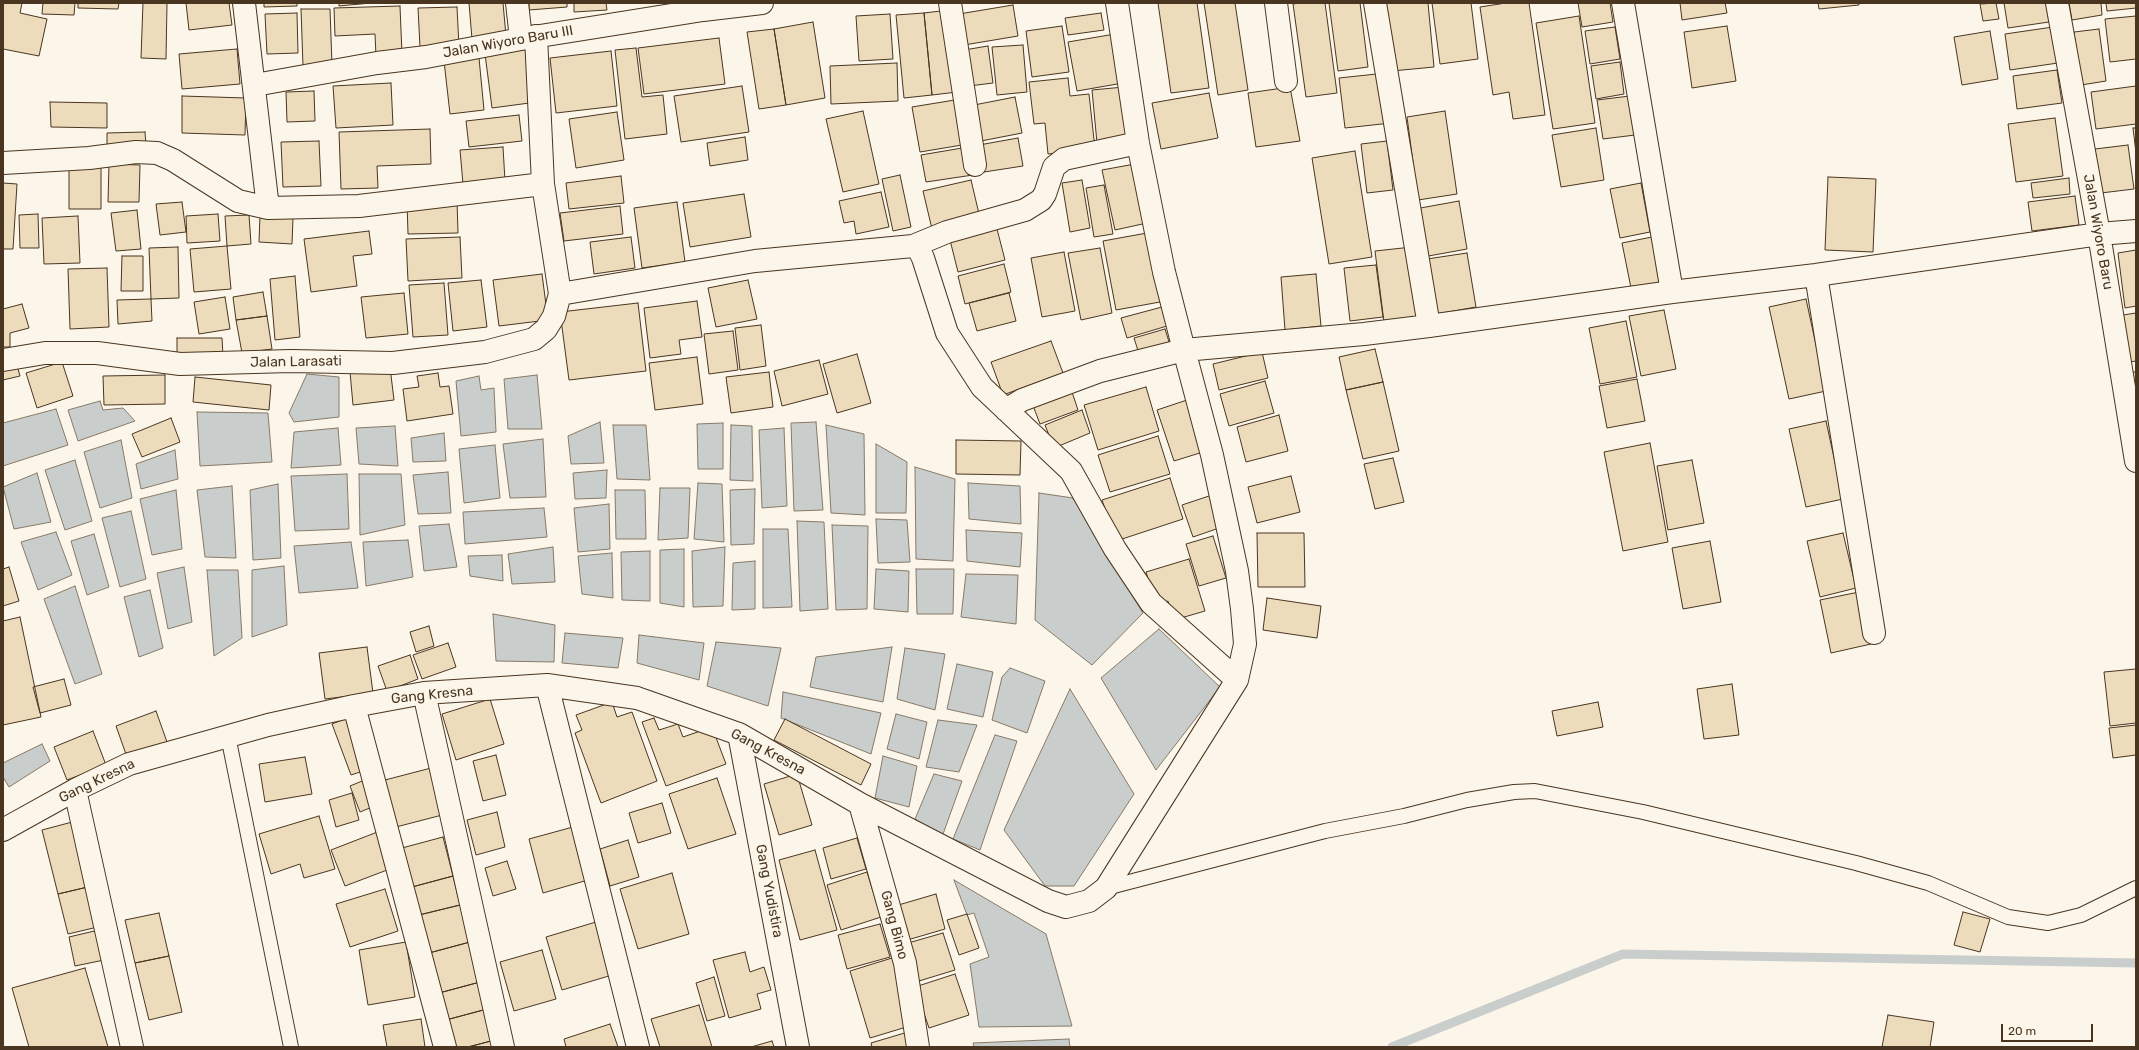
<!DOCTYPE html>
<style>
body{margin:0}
#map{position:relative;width:2139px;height:1050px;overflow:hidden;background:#fbf6e9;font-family:Rubik,sans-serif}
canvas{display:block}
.frame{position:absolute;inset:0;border:4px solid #4a3520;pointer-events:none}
.scale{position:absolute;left:2001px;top:1024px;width:92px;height:18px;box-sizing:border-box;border:2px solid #4a3520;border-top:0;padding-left:5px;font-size:12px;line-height:14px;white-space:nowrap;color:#4a3520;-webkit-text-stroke:3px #fbf6e9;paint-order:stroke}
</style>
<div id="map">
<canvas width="2139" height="1050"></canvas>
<div class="frame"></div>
<div class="scale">20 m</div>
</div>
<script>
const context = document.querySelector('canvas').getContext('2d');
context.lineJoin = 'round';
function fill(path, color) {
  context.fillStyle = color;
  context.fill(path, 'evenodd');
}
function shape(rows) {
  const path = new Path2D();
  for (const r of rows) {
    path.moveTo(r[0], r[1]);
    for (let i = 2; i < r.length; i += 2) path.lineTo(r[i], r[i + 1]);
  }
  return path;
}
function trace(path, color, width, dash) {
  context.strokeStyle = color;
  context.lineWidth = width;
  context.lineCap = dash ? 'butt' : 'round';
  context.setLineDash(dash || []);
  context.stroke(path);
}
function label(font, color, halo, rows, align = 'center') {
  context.font = font + ' Rubik,sans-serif';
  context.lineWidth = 3;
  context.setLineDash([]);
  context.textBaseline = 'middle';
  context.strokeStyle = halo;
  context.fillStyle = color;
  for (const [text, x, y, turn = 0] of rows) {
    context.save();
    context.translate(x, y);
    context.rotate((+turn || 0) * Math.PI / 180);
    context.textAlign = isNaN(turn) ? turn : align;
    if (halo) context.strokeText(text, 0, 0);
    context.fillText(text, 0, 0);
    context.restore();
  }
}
const water = shape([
 [307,374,339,377,339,417,294,422,289,413,307,374],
 [537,375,542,429,508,429,504,379,537,375],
 [479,376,481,390,494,388,496,432,461,436,456,381,479,376],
 [100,401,103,410,123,408,135,421,78,441,68,410,100,401],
 [56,409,68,445,3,466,3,423,56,409],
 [197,412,268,413,272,462,200,466,197,412],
 [600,422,604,463,571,464,568,436,600,422],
 [816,422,823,510,794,511,791,423,816,422],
 [723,423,723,469,698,469,697,424,723,423],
 [613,425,646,425,650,480,617,479,613,425],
 [731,425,752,426,753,481,730,480,731,425],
 [826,425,864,434,865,515,831,513,826,425],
 [395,426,398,466,359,464,356,428,395,426],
 [338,428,341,465,291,468,294,432,338,428],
 [784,428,787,506,762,508,759,430,784,428],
 [444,433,446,461,413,462,411,438,444,433],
 [543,439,546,497,510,498,503,444,543,439],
 [121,440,132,498,100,508,84,452,121,440],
 [876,444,907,462,906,513,876,513,876,444],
 [495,445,500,498,464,503,459,449,495,445],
 [175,450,178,479,141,489,136,464,175,450],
 [75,460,92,521,65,530,45,470,75,460],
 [915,467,955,479,953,561,916,559,915,467],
 [607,470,606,498,575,499,573,473,607,470],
 [448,472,451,513,418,514,413,475,448,472],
 [37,473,51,522,14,529,3,487,37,473],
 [347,474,349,529,295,531,291,476,347,474],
 [359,474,401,474,405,525,360,535,359,474],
 [698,483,722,484,724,542,694,539,698,483],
 [968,483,1020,486,1021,524,969,519,968,483],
 [278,484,281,558,253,560,250,490,278,484],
 [232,486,236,558,205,557,197,490,232,486],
 [660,488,690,488,688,538,658,540,660,488],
 [755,489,754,544,731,545,730,490,755,489],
 [176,490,182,549,152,555,140,499,176,490],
 [615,490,645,490,646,539,616,539,615,490],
 [1039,493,1073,498,1143,613,1092,665,1035,620,1039,493],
 [609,504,610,549,578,552,574,508,609,504],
 [544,508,547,537,465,544,463,512,544,508],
 [131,511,146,579,120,587,102,518,131,511],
 [876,519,907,520,910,562,878,563,876,519],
 [797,521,824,522,828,609,800,611,797,521],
 [449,524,457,567,424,571,419,526,449,524],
 [832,525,868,526,867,609,836,610,832,525],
 [763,529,788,529,792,607,763,608,763,529],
 [966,530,1022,533,1020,567,967,561,966,530],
 [56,532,72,575,38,590,21,542,56,532],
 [94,534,109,587,87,595,71,541,94,534],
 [408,540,413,577,366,586,363,542,408,540],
 [351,542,358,588,299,593,294,546,351,542],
 [553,547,555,582,512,584,508,554,553,547],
 [725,547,723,606,693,607,692,551,725,547],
 [684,549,684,607,660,603,660,550,684,549],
 [650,551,650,601,622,600,621,552,650,551],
 [612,553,613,598,582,594,578,556,612,553],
 [502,555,503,581,470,576,468,556,502,555],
 [755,561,755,609,732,610,733,563,755,561],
 [284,566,287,625,252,637,252,570,284,566],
 [184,567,192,622,168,629,157,573,184,567],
 [876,569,909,571,908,612,874,609,876,569],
 [916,569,954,569,953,614,917,614,916,569],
 [207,570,238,570,242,638,214,656,207,570],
 [966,574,1018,575,1016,624,961,617,966,574],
 [75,586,102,674,75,684,44,599,75,586],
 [150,590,163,648,139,657,124,597,150,590],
 [493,614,555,625,554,662,496,661,493,614],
 [1159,629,1220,687,1156,770,1101,678,1159,629],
 [565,633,623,638,618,668,562,663,565,633],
 [639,635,704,643,699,680,637,663,639,635],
 [716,642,781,648,768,706,707,686,716,642],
 [892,647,883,702,810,687,816,657,892,647],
 [905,648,945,654,935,710,897,699,905,648],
 [957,664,993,672,983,717,947,709,957,664],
 [1010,668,1045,681,1027,733,992,720,1002,677,1010,668],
 [1070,689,1134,794,1074,886,1045,886,1004,830,1070,689],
 [783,692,881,713,871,754,781,718,783,692],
 [896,714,927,722,919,759,887,749,896,714],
 [938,720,977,725,959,772,926,767,938,720],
 [995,735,1017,741,980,850,953,839,995,735],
 [42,744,50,761,9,787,3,777,3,763,42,744],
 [883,756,917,766,909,807,875,798,883,756],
 [934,774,962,781,942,837,915,819,934,774],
 [954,880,1046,934,1072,1026,979,1027,970,964,989,957,974,913,967,915,954,880],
 [1069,1039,1070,1047,974,1047,973,1043,1069,1039]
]);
fill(water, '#c9cecd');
trace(water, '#887966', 1);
trace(shape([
 [1392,1047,1623,954,2136,963]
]), '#c9cecd', 9);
const building = shape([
 [3,3,22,3,20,13,47,19,39,56,3,49,3,3],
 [43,3,75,3,74,15,42,14,43,3],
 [78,3,119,3,118,9,78,8,78,3],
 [143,3,167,3,166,59,141,58,143,3],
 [186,3,229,3,232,25,189,30,186,3],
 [264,3,297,3,297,6,264,7,264,3],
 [339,3,371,3,339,6,339,3],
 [469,3,503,3,506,36,472,39,469,3],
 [529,3,567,3,567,7,529,10,529,3],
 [574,3,606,3,607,10,574,12,574,3],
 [1158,3,1197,3,1209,88,1171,93,1158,3],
 [1204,3,1235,3,1248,90,1218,95,1204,3],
 [1300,3,1325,3,1337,93,1306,97,1293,4,1300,3],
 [1329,3,1360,3,1368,67,1338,71,1329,3],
 [1386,3,1428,3,1434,67,1392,71,1386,3],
 [1432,3,1471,3,1478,59,1440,64,1432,3],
 [1506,3,1529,3,1545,115,1513,119,1509,92,1493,95,1480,7,1506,3],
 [1578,3,1610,3,1613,22,1582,27,1578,3],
 [1680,3,1725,3,1727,13,1682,20,1680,3],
 [1818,3,1859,3,1859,5,1819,9,1818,3],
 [1996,3,1999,19,1983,21,1980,4,1996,3],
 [2004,3,2046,3,2049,22,2008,28,2004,3],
 [2069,3,2101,3,2102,15,2072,20,2069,3],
 [2106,3,2136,3,2136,8,2107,11,2106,3],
 [1013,5,1018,36,964,45,959,14,1013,5],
 [400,6,402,54,376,56,375,34,335,36,334,8,400,6],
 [457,7,459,46,420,47,418,8,457,7],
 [301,9,330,9,332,65,303,66,301,9],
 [949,10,957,92,932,95,924,13,949,10],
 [297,13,298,53,267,54,265,14,297,13],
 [924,13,932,95,904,98,896,15,924,13],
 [1101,13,1104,30,1068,35,1065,18,1101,13],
 [890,14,893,59,859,61,856,16,890,14],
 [1579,16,1595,123,1553,129,1536,23,1579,16],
 [2136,16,2136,59,2110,62,2105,19,2136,16],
 [813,22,825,98,786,105,774,29,813,22],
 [1062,26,1069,72,1032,77,1026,31,1062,26],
 [1727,26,1736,81,1692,88,1684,32,1727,26],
 [1615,27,1620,59,1590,64,1585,31,1615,27],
 [2053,27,2058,63,2010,70,2005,34,2053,27],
 [774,29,786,105,759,109,747,32,774,29],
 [2099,29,2106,81,2081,85,2074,32,2099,29],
 [1990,31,1998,79,1962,85,1954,37,1990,31],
 [1115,34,1123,83,1077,91,1068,42,1115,34],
 [719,38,725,84,644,94,638,48,719,38],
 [1023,45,1027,92,997,95,992,47,1023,45],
 [988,46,993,83,969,86,964,50,988,46],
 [530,48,537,102,492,108,485,54,530,48],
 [636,48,642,97,663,95,667,134,625,139,615,50,636,48],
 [237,49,240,84,182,89,179,54,237,49],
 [611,51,617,106,556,113,550,58,611,51],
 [479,58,484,110,450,114,444,61,479,58],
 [1620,62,1624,94,1596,99,1591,66,1620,62],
 [897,63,898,101,831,104,830,66,897,63],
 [2057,70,2062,103,2017,109,2013,76,2057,70],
 [1386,73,1391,123,1345,128,1339,78,1386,73],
 [1068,78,1070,96,1089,94,1095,149,1048,154,1045,123,1034,124,1029,82,1068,78],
 [391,83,393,125,336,128,333,86,391,83],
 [742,86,749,132,681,142,674,96,742,86],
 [2136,86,2136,124,2096,129,2091,92,2136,86],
 [1124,87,1130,140,1097,143,1092,90,1124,87],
 [1290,87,1300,141,1256,147,1248,93,1290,87],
 [314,91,315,121,287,122,286,92,314,91],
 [1209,93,1218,138,1161,149,1152,103,1209,93],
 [182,96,246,98,245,135,182,133,182,96],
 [1630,96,1635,135,1603,139,1597,100,1630,96],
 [1015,97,1022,133,981,141,974,105,1015,97],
 [961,99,968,144,920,152,912,107,961,99],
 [50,102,107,103,107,128,51,127,50,102],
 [863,111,879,184,843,192,826,119,863,111],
 [1445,111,1457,194,1418,200,1407,117,1445,111],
 [617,112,624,160,576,168,569,119,617,112],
 [519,115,522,141,469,147,466,121,519,115],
 [2055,118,2063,176,2016,182,2008,124,2055,118],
 [1596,128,1604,180,1561,187,1552,135,1596,128],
 [2133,128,2136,128,2136,153,2133,128],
 [430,129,431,164,377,166,378,188,341,189,339,132,430,129],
 [145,132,146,145,107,147,107,133,145,132],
 [745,137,748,160,710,166,707,143,745,137],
 [1018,138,1023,166,984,172,979,145,1018,138],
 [319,141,321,186,283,187,281,142,319,141],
 [1387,141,1393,190,1367,193,1361,144,1387,141],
 [2128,145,2134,189,2101,193,2095,149,2128,145],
 [503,147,505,181,463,184,460,150,503,147],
 [968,147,973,175,926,182,921,155,968,147],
 [1355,151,1372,257,1329,264,1312,158,1355,151],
 [109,164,140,165,139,202,108,202,109,164],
 [1135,164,1147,223,1115,230,1102,170,1135,164],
 [69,167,101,167,101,209,69,209,69,167],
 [900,175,911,227,893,231,882,179,900,175],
 [621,176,624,203,569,209,566,183,621,176],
 [1828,177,1876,179,1873,252,1825,250,1828,177],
 [2069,178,2070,194,2033,198,2031,183,2069,178],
 [971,180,980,218,932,229,923,191,971,180],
 [1082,180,1090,228,1070,232,1062,183,1082,180],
 [3,183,17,184,13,249,3,249,3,183],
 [1641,183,1650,232,1620,238,1610,189,1641,183],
 [1104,185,1113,234,1094,237,1086,188,1104,185],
 [881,192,889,227,856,234,854,221,844,223,839,201,881,192],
 [744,194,751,237,690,247,683,203,744,194],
 [2075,196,2079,225,2032,231,2028,202,2075,196],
 [457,200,458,233,408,234,407,202,457,200],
 [1459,201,1467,249,1423,257,1415,209,1459,201],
 [182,202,186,232,160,235,156,204,182,202],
 [677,202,685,262,642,268,634,208,677,202],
 [620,206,623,234,564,241,560,213,620,206],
 [137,210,141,249,116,251,111,213,137,210],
 [38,214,39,248,20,248,19,215,38,214],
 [218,214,220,241,187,243,186,216,218,214],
 [249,215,251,244,227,246,225,216,249,215],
 [78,216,80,263,44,264,42,218,78,216],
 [260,216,293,218,292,244,259,242,260,216],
 [997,229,1005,260,958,272,950,240,997,229],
 [369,231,372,254,353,256,357,286,311,292,304,239,369,231],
 [1147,233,1160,302,1116,310,1103,241,1147,233],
 [460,237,462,278,408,281,406,239,460,237],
 [631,237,635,268,594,274,590,242,631,237],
 [1652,237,1660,283,1631,288,1622,243,1652,237],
 [227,246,231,289,194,292,190,249,227,246],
 [178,247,179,298,151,299,149,248,178,247],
 [1412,247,1421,318,1384,322,1375,251,1412,247],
 [1100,248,1112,313,1081,320,1068,253,1100,248],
 [2136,250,2136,306,2125,308,2118,253,2136,250],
 [1064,252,1075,311,1042,317,1031,258,1064,252],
 [1467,253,1476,307,1437,314,1427,259,1467,253],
 [122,256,143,256,143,291,121,291,122,256],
 [1004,264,1011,292,965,304,958,276,1004,264],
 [1376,265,1383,317,1350,321,1344,268,1376,265],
 [107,268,109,327,70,329,68,269,107,268],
 [542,274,548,320,499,326,493,280,542,274],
 [1316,274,1321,326,1285,330,1281,277,1316,274],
 [295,276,300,337,275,340,270,279,295,276],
 [481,280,487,327,453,331,448,283,481,280],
 [748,280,757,319,716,327,708,288,748,280],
 [444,283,448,335,413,337,409,285,444,283],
 [263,292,267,316,236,320,233,297,263,292],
 [404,293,408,334,366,338,361,297,404,293],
 [1009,293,1016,321,977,331,969,303,1009,293],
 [225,297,230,329,199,334,194,302,225,297],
 [151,299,152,321,118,324,117,300,151,299],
 [1806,299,1826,391,1789,399,1769,307,1806,299],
 [697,301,702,337,679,340,681,354,650,358,644,308,697,301],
 [638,303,646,371,569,380,560,312,638,303],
 [22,304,29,328,10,333,10,347,3,347,3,309,22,304],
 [1162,307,1167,326,1127,338,1121,318,1162,307],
 [1664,310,1676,369,1641,376,1629,316,1664,310],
 [2136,313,2136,361,2130,362,2123,315,2136,313],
 [267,316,272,349,242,353,236,320,267,316],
 [1626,321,1637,377,1600,384,1589,328,1626,321],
 [761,325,766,366,740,370,735,328,761,325],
 [1165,329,1171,348,1140,357,1134,338,1165,329],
 [733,331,738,370,709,374,704,334,733,331],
 [177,338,222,338,223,356,177,356,177,338],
 [1051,341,1063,373,1003,395,991,362,1051,341],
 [1375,349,1383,382,1346,390,1339,357,1375,349],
 [1262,352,1268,378,1219,390,1213,364,1262,352],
 [857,354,871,403,837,413,823,364,857,354],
 [697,357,703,404,655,410,649,363,697,357],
 [819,360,828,394,782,406,774,371,819,360],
 [16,362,20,376,3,380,3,366,16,362],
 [62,362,73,396,37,408,26,373,62,362],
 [390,367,394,400,353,405,350,372,390,367],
 [769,372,773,407,731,413,726,377,769,372],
 [2131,372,2136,372,2136,410,2131,372],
 [438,373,440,387,449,386,453,414,407,421,403,389,419,387,417,376,438,373],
 [165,375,165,404,104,405,103,376,165,375],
 [195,377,271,385,269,410,193,402,195,377],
 [1637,379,1645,421,1607,428,1599,386,1637,379],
 [1265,381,1274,413,1229,426,1220,394,1265,381],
 [1383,382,1399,451,1363,459,1346,390,1383,382],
 [1146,387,1159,431,1098,450,1084,405,1146,387],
 [1071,389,1078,410,1040,424,1032,403,1071,389],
 [1187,400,1203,452,1174,461,1157,410,1187,400],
 [1082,410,1090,433,1054,448,1045,425,1082,410],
 [1279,415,1288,451,1246,462,1237,427,1279,415],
 [171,418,180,442,142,457,132,434,171,418],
 [1826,421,1843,499,1806,507,1789,429,1826,421],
 [1158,436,1170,474,1110,492,1098,455,1158,436],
 [956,440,1021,441,1020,475,956,474,956,440],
 [1650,443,1668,542,1623,551,1604,452,1650,443],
 [1393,458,1404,502,1375,509,1364,464,1393,458],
 [1692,460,1704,523,1668,530,1657,466,1692,460],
 [1291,476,1300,512,1257,523,1248,487,1291,476],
 [1170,478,1183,519,1116,541,1102,500,1170,478],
 [1212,495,1222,527,1193,537,1182,505,1212,495],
 [1257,533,1304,533,1305,587,1258,587,1257,533],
 [1843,533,1856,588,1820,597,1807,541,1843,533],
 [1213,536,1226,578,1199,586,1186,544,1213,536],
 [1710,541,1721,602,1683,609,1672,548,1710,541],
 [1189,559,1205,611,1174,620,1168,601,1156,605,1146,572,1189,559],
 [9,567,19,601,3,606,3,569,9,567],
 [1859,592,1871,644,1831,653,1820,600,1859,592],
 [1267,598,1321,606,1317,638,1263,630,1267,598],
 [20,617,41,717,3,725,3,621,20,617],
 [429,626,434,646,416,652,410,632,429,626],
 [448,643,456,667,422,679,413,655,448,643],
 [367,647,373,693,325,699,319,653,367,647],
 [410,655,418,679,387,691,378,666,410,655],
 [2136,669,2136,723,2110,726,2104,672,2136,669],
 [64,679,71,705,40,713,33,687,64,679],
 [1732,684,1739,735,1704,739,1697,689,1732,684],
 [490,699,504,744,456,760,442,714,490,699],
 [612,702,617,717,632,712,657,781,601,803,575,733,582,730,576,715,612,702],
 [1598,702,1603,727,1557,736,1552,711,1598,702],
 [156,711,167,742,127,757,116,726,156,711],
 [350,717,369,769,351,775,332,724,350,717],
 [654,718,659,730,678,724,683,737,712,727,726,764,666,786,642,722,654,718],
 [785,719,871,764,861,785,774,740,785,719],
 [2136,725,2136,755,2113,758,2109,728,2136,725],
 [93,731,106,765,67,780,54,747,93,731],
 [496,755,506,795,483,801,473,761,496,755],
 [305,757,312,794,265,802,259,764,305,757],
 [435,767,446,814,396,827,385,780,435,767],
 [797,774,812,825,779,835,764,784,797,774],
 [717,778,736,834,688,849,669,794,717,778],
 [367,779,377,805,360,812,350,786,367,779],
 [352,793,359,820,336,827,329,800,352,793],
 [662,803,671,833,638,843,629,813,662,803],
 [497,812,505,847,476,855,467,820,497,812],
 [319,816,335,869,304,878,300,864,271,874,259,834,319,816],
 [76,821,92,886,58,894,42,830,76,821],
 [573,827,588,880,543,893,529,839,573,827],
 [380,831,395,867,345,886,331,850,380,831],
 [443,837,453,876,412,887,402,848,443,837],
 [857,838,866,869,831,879,823,848,857,838],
 [628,840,639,877,610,886,600,849,628,840],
 [815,850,837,930,800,940,779,860,815,850],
 [507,861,516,889,493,896,485,868,507,861],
 [867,872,881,917,841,930,827,885,867,872],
 [672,873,689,934,638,949,620,889,672,873],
 [453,876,460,905,419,915,412,887,453,876],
 [92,886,102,926,68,934,58,894,92,886],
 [385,889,398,931,350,947,336,904,385,889],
 [936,894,945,929,904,941,895,906,936,894],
 [460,905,470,942,429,953,419,915,460,905],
 [1963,912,1990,919,1980,952,1954,945,1963,912],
 [159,913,169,956,135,963,125,920,159,913],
 [967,914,979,948,959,955,947,920,967,914],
 [596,922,612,975,562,990,546,937,596,922],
 [880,924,890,957,847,969,838,935,880,924],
 [103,929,109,959,75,966,69,937,103,929],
 [943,933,955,970,919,981,908,943,943,933],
 [406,942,415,997,368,1005,359,950,406,942],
 [470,942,480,982,439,993,429,953,470,942],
 [542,950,556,999,514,1011,500,962,542,950],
 [745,952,750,972,764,967,771,990,757,994,761,1009,729,1018,713,960,745,952],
 [169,956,182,1012,149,1020,135,963,169,956],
 [892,958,913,1025,870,1038,850,971,892,958],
 [85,968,108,1047,29,1047,12,988,85,968],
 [955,974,969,1015,929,1028,915,987,955,974],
 [714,977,725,1016,707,1021,696,983,714,977],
 [480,982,487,1009,446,1020,439,993,480,982],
 [699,1005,712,1047,660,1047,651,1019,699,1005],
 [487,1009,495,1040,468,1047,453,1047,446,1020,487,1009],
 [1888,1015,1934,1022,1930,1047,1882,1047,1888,1015],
 [421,1019,425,1047,387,1047,383,1025,421,1019],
 [610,1024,618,1047,566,1047,564,1039,610,1024],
 [908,1032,913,1047,872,1047,871,1043,908,1032],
 [495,1040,497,1047,468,1047,495,1040],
 [772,1041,774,1047,751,1047,772,1041]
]);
fill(building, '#ecdcbc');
trace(building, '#4a3520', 1);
const lane = shape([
 [228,736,291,1047],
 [1106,888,1325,831,1404,816,1467,800,1514,792,1535,791,1643,812,1856,863,1928,883,2008,917,2048,923,2081,915,2136,888]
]);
const street = shape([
 [244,3,268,208],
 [517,3,521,39],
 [950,3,975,165],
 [1117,3,1138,143,1164,272,1184,350,1364,334,1429,326,1672,292,1816,275,2099,234,2136,231],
 [1276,3,1286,81],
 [1375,3,1429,326],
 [1623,3,1672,292],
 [2057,3,2099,234,2136,461],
 [255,85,377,63,426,57,521,39,703,10,762,3],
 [3,163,89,158,136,152,157,153,173,160,238,201,268,208,359,206,543,184],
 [913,246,947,232,1025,210,1041,200,1045,194,1054,167,1064,159,1138,143],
 [1816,275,1874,633],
 [560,294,755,261,913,246,919,250,923,258,947,333,982,387,1071,471,1115,549,1151,603,1237,680],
 [3,360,45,353,97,353,180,364,291,361,393,363,485,352,534,339,546,329,554,316,560,294,543,184,536,36],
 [547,685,638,1047],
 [424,693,503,1047],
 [354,706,445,1047],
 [739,734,798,1047],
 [75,790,132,1047],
 [860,804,905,963,918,1047],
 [3,830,75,790,129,764,268,725,354,706,424,693,547,685,637,698,739,734,860,804,1048,901,1066,907,1089,901,1106,888,1237,680,1245,644,1242,609,1237,571,1212,455,1184,350,1100,371,1022,400,1006,410]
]);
trace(lane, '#4a3520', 16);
trace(street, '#4a3520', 24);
trace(lane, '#fbf6e9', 14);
trace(street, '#fbf6e9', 22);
label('14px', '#4a3520', '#fbf6e9', [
 ["Jalan Wiyoro Baru III",508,42,-10],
 ["Jalan Wiyoro Baru",2098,232,80],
 ["Jalan Larasati",296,362,-1],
 ["Gang Kresna",432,695,-6],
 ["Gang Kresna",768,752,28],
 ["Gang Kresna",97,781,-26],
 ["Gang Yudistira",769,891,79],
 ["Gang Bimo",894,925,75]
]);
</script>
